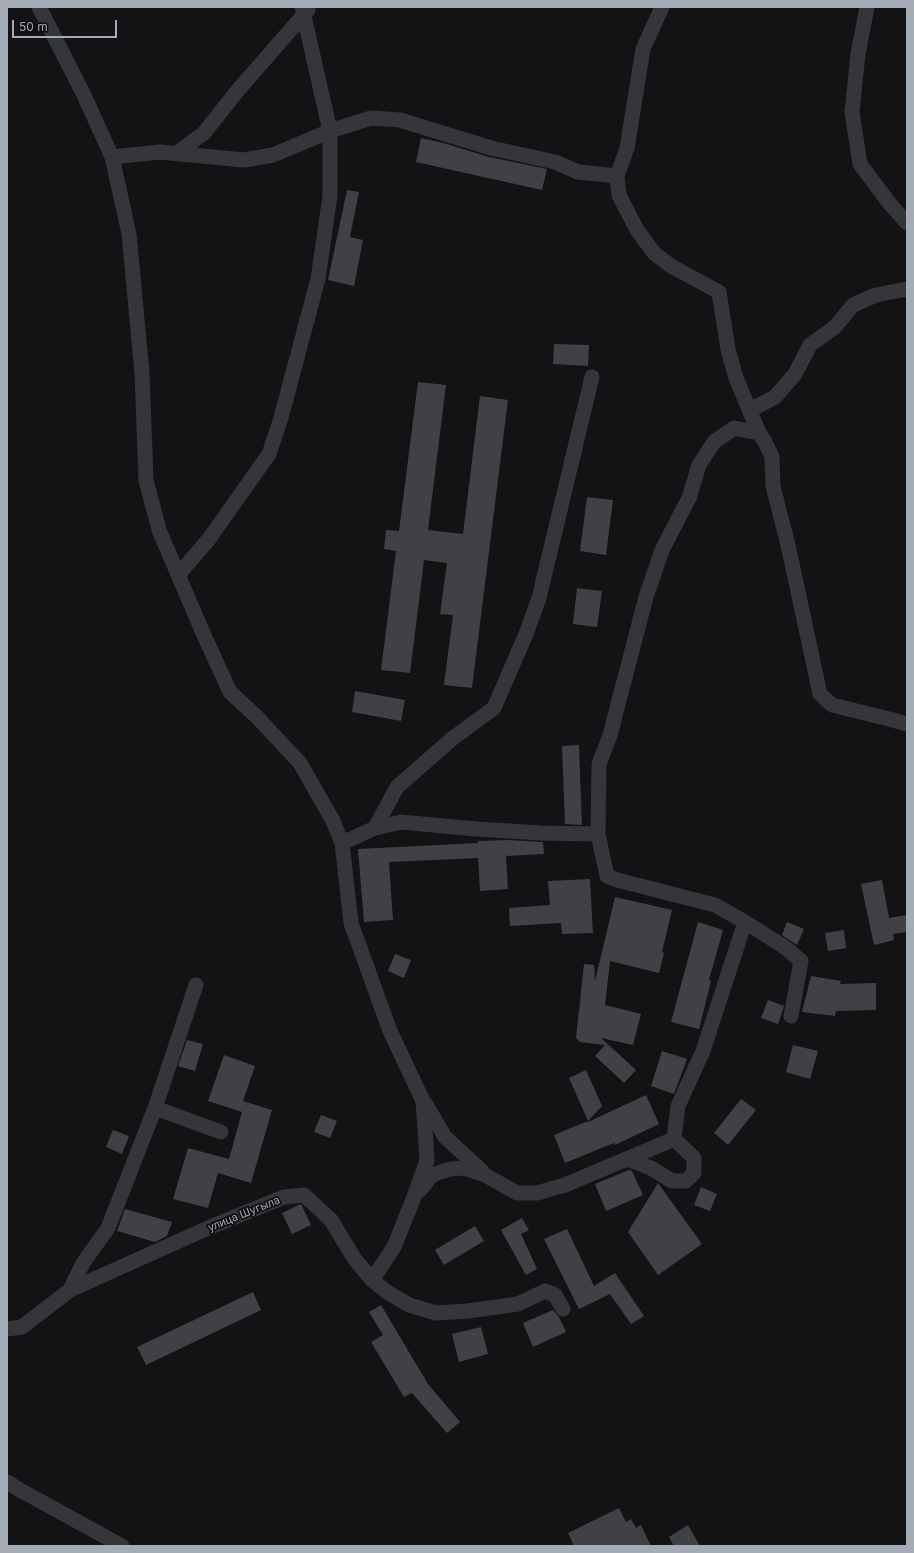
<!DOCTYPE html>
<meta charset="utf-8">
<style>
body{margin:0}
#map{position:relative;width:914px;height:1553px;overflow:hidden;background:#131315;font-family:Inter,sans-serif}
canvas{display:block}
.frame{position:absolute;inset:0;border:8px solid #a5abb5;pointer-events:none}
.scale{position:absolute;left:12px;top:20px;width:105px;height:18px;box-sizing:border-box;border:2px solid #a5abb5;border-top:0;padding-left:5px;font-size:12px;line-height:14px;white-space:nowrap;color:#a5abb5;-webkit-text-stroke:3px #0e0e10;paint-order:stroke}
</style>
<div id="map">
<canvas width="914" height="1553"></canvas>
<div class="frame"></div>
<div class="scale">50 m</div>
</div>
<script>
const context = document.querySelector('canvas').getContext('2d');
context.lineJoin = 'round';
function fill(path, color) {
  context.fillStyle = color;
  context.fill(path, 'evenodd');
}
function shape(rows) {
  const path = new Path2D();
  for (const r of rows) {
    path.moveTo(r[0], r[1]);
    for (let i = 2; i < r.length; i += 2) path.lineTo(r[i], r[i + 1]);
  }
  return path;
}
function trace(path, color, width, dash) {
  context.strokeStyle = color;
  context.lineWidth = width;
  context.lineCap = dash ? 'butt' : 'round';
  context.setLineDash(dash || []);
  context.stroke(path);
}
function label(font, color, halo, rows, align = 'center') {
  context.font = font + ' Inter,sans-serif';
  context.lineWidth = 3.5;
  context.setLineDash([]);
  context.textBaseline = 'middle';
  context.strokeStyle = halo;
  context.fillStyle = color;
  for (const [text, x, y, turn = 0] of rows) {
    context.save();
    context.translate(x, y);
    context.rotate((+turn || 0) * Math.PI / 180);
    context.textAlign = isNaN(turn) ? turn : align;
    if (halo) context.strokeText(text, 0, 0);
    context.fillText(text, 0, 0);
    context.restore();
  }
}
fill(shape([
 [421,138,443,143,489,157,547,169,542,190,416,162],
 [347,190,359,192,350,237,363,240,354,286,328,280],
 [554,344,589,345,588,366,553,364],
 [418,382,446,385,428,530,463,534,480,396,508,400,472,688,444,685,453,615,440,614,447,563,424,560,410,673,381,670,396,551,384,549,386,530,399,531],
 [587,497,613,500,606,555,580,551],
 [577,588,602,591,597,627,573,624],
 [355,691,405,700,401,721,352,712],
 [579,745,582,825,565,824,562,746],
 [508,840,543,842,544,854,506,856,508,889,480,891,478,858,389,862,393,920,364,922,358,849,478,843,478,841],
 [590,879,593,933,562,934,561,923,510,926,509,908,550,905,548,881],
 [882,880,889,918,907,915,907,932,893,934,894,940,874,945,861,884],
 [615,897,672,910,662,952,664,953,659,973,610,961,605,1005,641,1014,633,1045,601,1038,636,1070,624,1083,595,1056,605,1045,580,1042,576,1038,584,964,594,965,595,981],
 [698,922,723,930,709,980,711,981,699,1029,671,1022],
 [787,922,804,929,797,945,782,935],
 [844,930,846,948,828,951,825,933],
 [395,954,411,960,404,978,388,971],
 [811,976,841,981,840,984,876,983,876,1010,836,1011,835,1016,802,1012],
 [768,1000,784,1006,778,1024,761,1018],
 [187,1040,203,1044,195,1071,178,1066],
 [793,1045,818,1051,810,1079,786,1072],
 [662,1051,687,1059,674,1094,651,1086],
 [224,1055,255,1066,243,1101,272,1110,251,1183,218,1173,208,1208,173,1199,188,1148,229,1159,242,1112,208,1101],
 [586,1070,602,1106,586,1123,646,1095,659,1124,615,1145,614,1143,565,1163,554,1135,588,1121,569,1078],
 [741,1099,756,1110,728,1145,714,1133],
 [321,1115,337,1121,330,1138,314,1132],
 [113,1130,129,1136,122,1154,106,1147],
 [629,1170,632,1171,643,1195,606,1211,595,1184],
 [658,1183,702,1244,658,1275,628,1232],
 [701,1187,717,1194,710,1211,694,1205],
 [301,1204,311,1225,292,1234,282,1213],
 [125,1209,172,1222,167,1236,155,1242,117,1231],
 [522,1218,529,1230,521,1234,537,1269,526,1275,501,1230],
 [475,1226,484,1241,444,1265,435,1250],
 [567,1229,594,1286,615,1273,644,1316,631,1324,610,1294,579,1309,544,1239],
 [253,1292,261,1310,146,1365,137,1347],
 [381,1305,428,1384,460,1422,447,1433,412,1393,404,1397,371,1342,383,1335,369,1312],
 [553,1310,559,1317,566,1332,533,1347,523,1323],
 [481,1327,488,1354,459,1362,452,1334],
 [619,1508,626,1522,631,1519,636,1528,641,1525,651,1546,574,1546,568,1533],
 [688,1525,700,1546,674,1546,669,1537]
]), '#3f4145');
trace(shape([
 [39,7,83,93,112,157,129,234,142,373,146,480,159,530,203,633,230,692,257,717,300,763,333,821,342,843,351,923,390,1031,423,1101,427,1160,414,1197,394,1247,372,1280],
 [867,7,858,54,852,112,860,164,890,204,907,223],
 [177,153,204,133,238,90,308,10],
 [112,157,160,152,244,160,273,155,330,131,371,118,400,120,491,148,555,162,578,172,617,176,619,195,637,230,654,253,671,266,719,292,728,349,736,378,759,433],
 [617,176,627,148,643,49,662,7],
 [750,410,775,397,795,374,810,345,835,327,853,305,876,295,907,289],
 [178,575,209,539,269,454,281,418,318,279,330,196,330,131,302,7],
 [375,828,397,787,453,738,494,708,526,634,539,598,592,377],
 [342,843,375,828,401,822,476,829,541,833,598,834],
 [791,1016,801,961,786,948,745,922,715,905,617,880,607,876,598,834,599,764,610,735,646,597,662,550,689,498,699,465,714,442,734,428,759,433,765,442,772,457,773,486,788,545,820,694,832,705,889,719,907,724],
 [425,1103,445,1137,482,1171],
 [155,1108,221,1132],
 [627,1159,651,1168,672,1181,686,1181,694,1173,694,1158,674,1139],
 [420,1190,432,1175,450,1169,464,1168,485,1175,517,1193,537,1193,565,1185,674,1139,678,1106,703,1051,745,922],
 [70,1290,83,1263,108,1228,155,1108,196,985],
 [7,1329,22,1327,70,1290,208,1228,284,1197,304,1195,331,1220,354,1258,372,1280,387,1292,409,1305,436,1313,468,1311,518,1304,545,1291,555,1295,563,1309],
 [7,1482,20,1490,122,1546]
]), '#34363a', 15);
label('11px', '#a5abb5', '#0e0e10', [
 ["улица Шугыла",244,1214,-22]
]);
</script>
